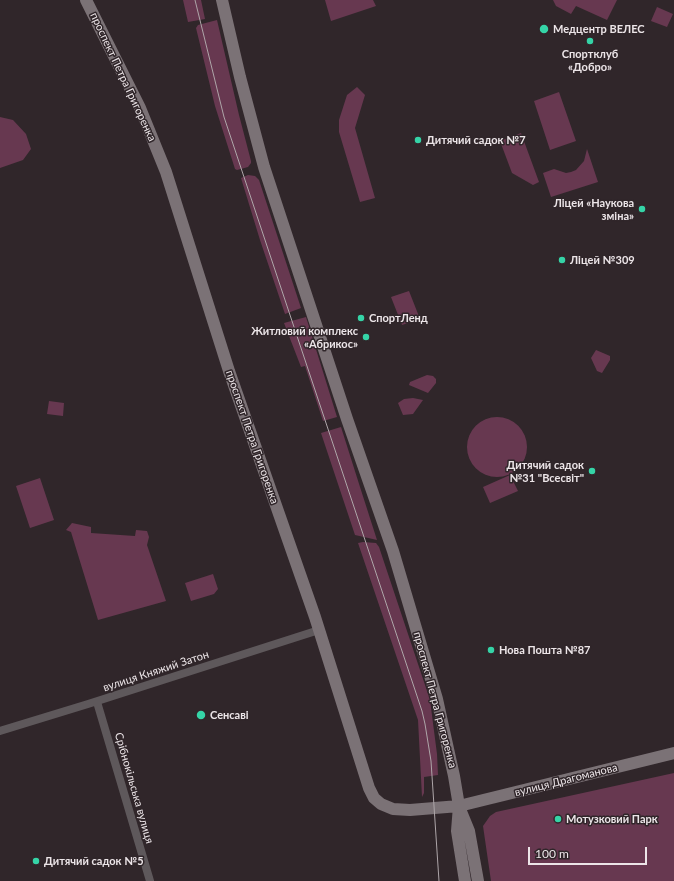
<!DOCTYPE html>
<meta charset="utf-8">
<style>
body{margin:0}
#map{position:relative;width:674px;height:881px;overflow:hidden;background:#30262a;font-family:Lato,sans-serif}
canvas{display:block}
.scale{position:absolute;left:528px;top:847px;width:119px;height:18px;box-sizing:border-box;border:2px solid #ece5e8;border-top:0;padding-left:5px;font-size:12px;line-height:14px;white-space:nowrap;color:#ece5e8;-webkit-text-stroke:3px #30262a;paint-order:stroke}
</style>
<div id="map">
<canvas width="674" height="881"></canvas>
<div class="scale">100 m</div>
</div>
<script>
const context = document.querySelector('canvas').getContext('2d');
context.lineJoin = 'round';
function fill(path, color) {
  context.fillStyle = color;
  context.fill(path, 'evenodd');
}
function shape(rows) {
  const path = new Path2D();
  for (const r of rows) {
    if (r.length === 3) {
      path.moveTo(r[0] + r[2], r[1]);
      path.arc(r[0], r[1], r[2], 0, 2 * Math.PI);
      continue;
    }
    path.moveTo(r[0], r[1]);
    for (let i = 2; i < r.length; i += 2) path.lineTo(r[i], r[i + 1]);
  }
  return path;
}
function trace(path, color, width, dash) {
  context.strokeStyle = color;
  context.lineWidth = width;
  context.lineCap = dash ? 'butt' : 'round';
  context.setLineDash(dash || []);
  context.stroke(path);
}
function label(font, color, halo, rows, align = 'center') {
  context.font = font + ' Lato,sans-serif';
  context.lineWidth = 3;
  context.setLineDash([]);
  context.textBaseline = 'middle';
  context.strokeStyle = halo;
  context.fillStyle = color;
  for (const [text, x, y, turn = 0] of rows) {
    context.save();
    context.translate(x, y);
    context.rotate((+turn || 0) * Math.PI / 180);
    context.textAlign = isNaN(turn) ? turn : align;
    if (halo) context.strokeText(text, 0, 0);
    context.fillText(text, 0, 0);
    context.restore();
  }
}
fill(shape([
 [183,0,201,0,205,19,188,22],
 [325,0,373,0,376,6,331,21],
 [553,0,617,0,607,20,576,6,571,14,556,6],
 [657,7,673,14,667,27,651,21],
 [217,20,239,115,251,161,251,163,248,167,237,170,235,169,215,106,196,28,198,25],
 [357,87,365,95,355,128,375,198,360,202,339,132,339,120,347,95],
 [559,92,576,141,550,150,534,101],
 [0,117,13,120,26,134,31,149,23,160,0,168],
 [521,133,539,182,533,185,512,173,500,141],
 [587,149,598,182,551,197,543,173,554,169,566,173,571,172,576,170,584,161],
 [248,175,255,176,259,180,301,308,285,314,260,240,241,178],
 [409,291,420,319,402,325,391,297],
 [306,317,337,417,323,421,305,366,301,367,284,323],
 [596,350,610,356,610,360,602,373,597,371,591,358],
 [427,375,433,376,436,379,436,383,428,393,409,385,410,382],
 [413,398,423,400,413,414,403,415,398,403,404,399],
 [49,401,64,403,63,416,47,414],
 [497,447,30],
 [341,427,360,487,377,540,355,535,321,433],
 [510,475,518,491,490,503,483,487],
 [40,478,54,520,30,528,16,486],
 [72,523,91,527,91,533,135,536,136,530,147,531,149,537,147,545,166,601,98,620,71,532,66,530],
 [363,542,376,543,379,547,430,700,437,754,438,775,424,777,424,793,422,797,418,720,358,543],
 [213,574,218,589,214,594,191,601,185,583],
 [674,773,674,881,491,881,483,826,490,816,496,812]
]), '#673850');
trace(shape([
 [97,702,150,881],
 [0,731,88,704,319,630]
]), '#5e585b', 8);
trace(shape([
 [86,0,140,108,166,172,229,371,315,617,369,788,374,798,381,804,393,809,410,810,459,806,674,753],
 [222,0,240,77,264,167,347,419,393,551,437,699,454,776,459,806,457,831,465,881],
 [460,809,469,831,478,881]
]), '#7b7276', 12);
trace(shape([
 [195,0,224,117,422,711,425,724,431,761,439,881]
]), '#aea6a9', 1);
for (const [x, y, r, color] of [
 [544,29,5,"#35d4a7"],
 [590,41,4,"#35d4a7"],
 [418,140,4,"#35d4a7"],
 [642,209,4,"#35d4a7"],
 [562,260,4,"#35d4a7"],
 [361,318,4,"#35d4a7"],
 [366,337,4,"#35d4a7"],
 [592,471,4,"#35d4a7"],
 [491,650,4,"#35d4a7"],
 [201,715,5,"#35d4a7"],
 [558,819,4,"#35d4a7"],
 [36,861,4,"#35d4a7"]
]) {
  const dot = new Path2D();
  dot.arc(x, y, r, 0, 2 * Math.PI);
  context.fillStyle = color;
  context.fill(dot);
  trace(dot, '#30262a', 1.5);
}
label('bold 11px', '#ece5e8', '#30262a', [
 ["Медцентр ВЕЛЕС",553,29],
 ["Спортклуб",590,54,"center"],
 ["«Добро»",590,67,"center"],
 ["Дитячий садок №7",426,140],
 ["Ліцей «Наукова",634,203,"right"],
 ["зміна»",634,216,"right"],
 ["Ліцей №309",570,260],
 ["СпортЛенд",369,318],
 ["Житловий комплекс",358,331,"right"],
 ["«Абрикос»",358,344,"right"],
 ["Дитячий садок",584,465,"right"],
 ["№31 \"Всесвіт\"",584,478,"right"],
 ["Нова Пошта №87",499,650],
 ["Сенсаві",210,715],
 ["Мотузковий Парк",566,819],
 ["Дитячий садок №5",44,861]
], 'left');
label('11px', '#ece5e8', '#30262a', [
 ["проспект Петра Григоренка",123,77,65],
 ["проспект Петра Григоренка",252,437,71],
 ["вулиця Княжий Затон",156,671,-18],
 ["проспект Петра Григоренка",435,700,75],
 ["вулиця Драгоманова",566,780,-14],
 ["Срібнокільська вулиця",134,788,74]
]);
</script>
